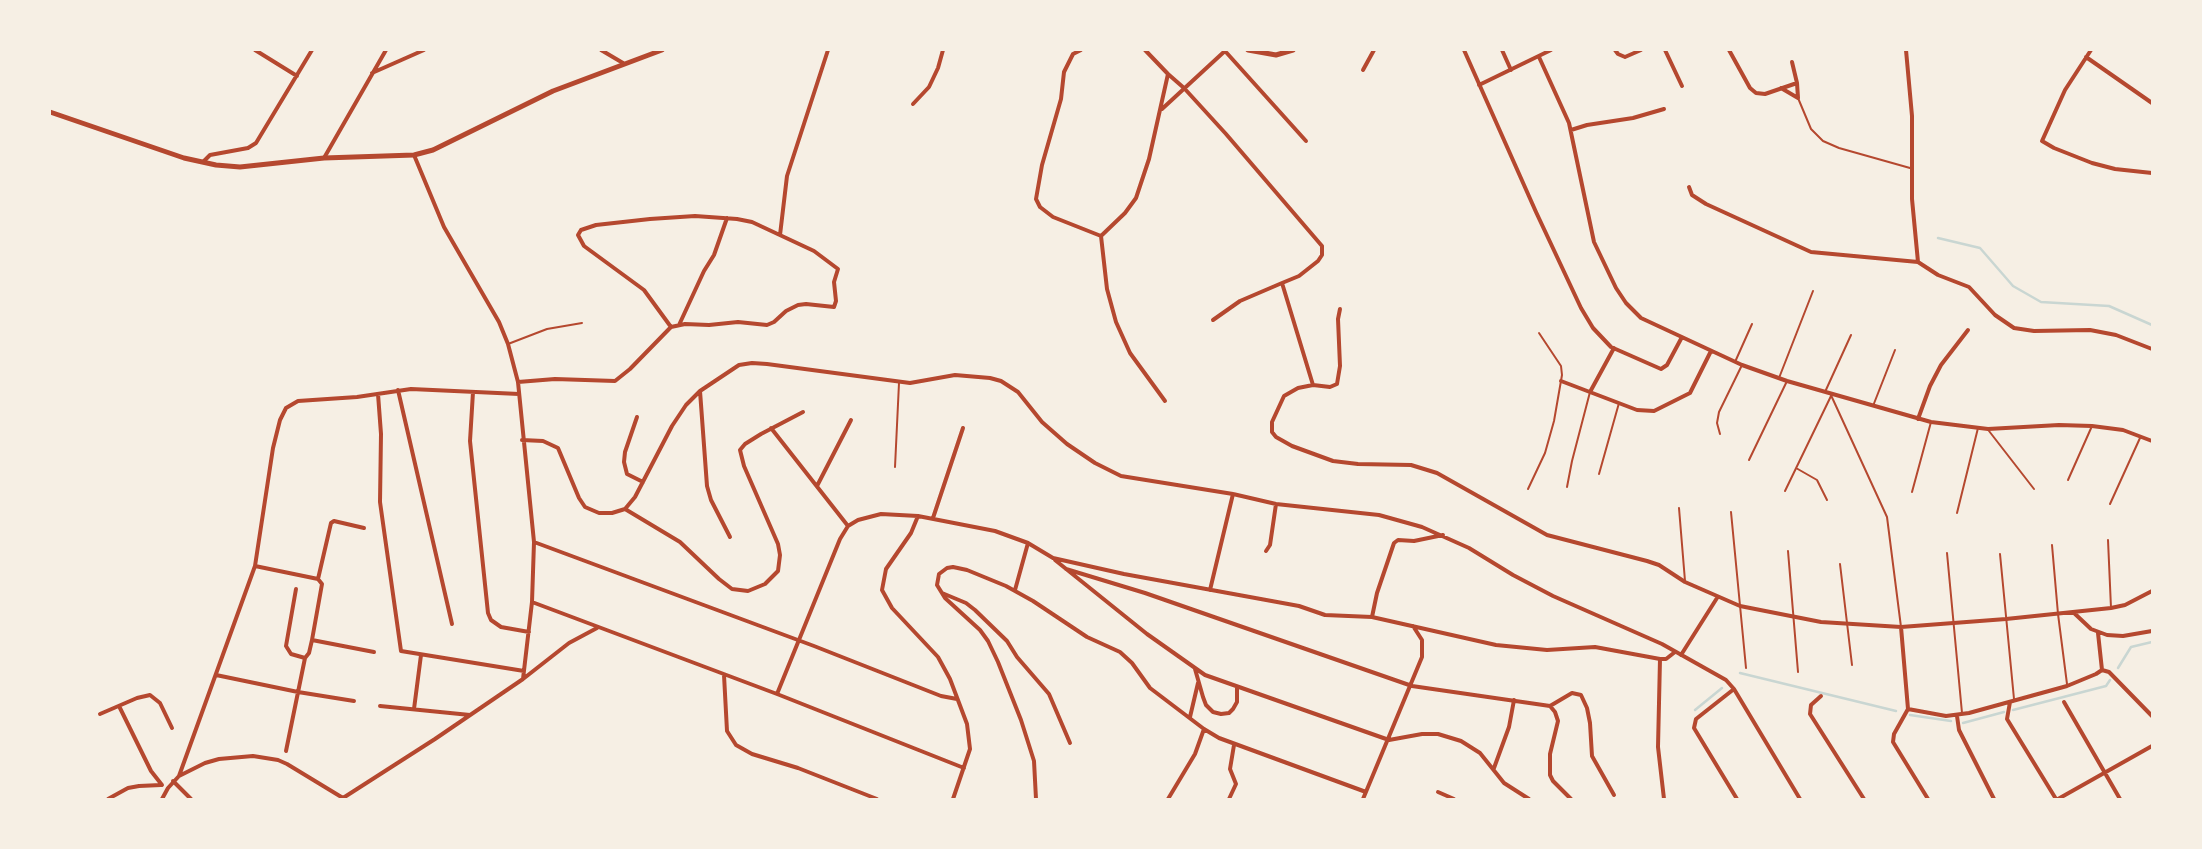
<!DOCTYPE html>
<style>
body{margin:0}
#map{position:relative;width:2202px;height:849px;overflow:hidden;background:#f6efe4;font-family:Georgia,serif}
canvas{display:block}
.frame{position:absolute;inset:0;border:51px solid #f6efe4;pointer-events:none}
</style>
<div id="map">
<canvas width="2202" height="849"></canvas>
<div class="frame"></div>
</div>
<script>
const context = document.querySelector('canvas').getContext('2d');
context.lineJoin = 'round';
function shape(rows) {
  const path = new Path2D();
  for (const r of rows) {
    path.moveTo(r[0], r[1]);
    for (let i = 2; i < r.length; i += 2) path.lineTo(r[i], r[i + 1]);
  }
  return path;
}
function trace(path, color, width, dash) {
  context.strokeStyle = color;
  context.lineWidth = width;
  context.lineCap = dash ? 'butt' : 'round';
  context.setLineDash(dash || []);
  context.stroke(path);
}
trace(shape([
 [1938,238,1980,248,2013,286,2041,302,2109,306,2152,325],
 [2118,668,2131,647,2152,642],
 [1740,673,1896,711],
 [1695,710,1722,688],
 [2013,710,2106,686,2110,680],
 [1910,715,1951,721],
 [1963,723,2004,712]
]), '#c9d6d2', 2.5);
trace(shape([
 [1798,98,1811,129,1823,141,1839,148,1910,168],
 [508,344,547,329,582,323],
 [1735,362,1752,324],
 [1779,378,1813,291],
 [1825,392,1851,335],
 [1830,393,1887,517,1901,627],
 [1873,406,1895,350],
 [1989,431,2034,489],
 [1720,434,1717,423,1719,412,1742,365],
 [1749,460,1787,381],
 [895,467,899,383],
 [1796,468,1817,480,1827,500],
 [1599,474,1619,403],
 [2068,480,2092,426],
 [1567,487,1572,461,1590,392],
 [1528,489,1545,453,1554,421,1562,375,1561,366,1539,333],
 [1785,491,1831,396],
 [1912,492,1931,422],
 [2110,504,2140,438],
 [1679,508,1685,581],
 [1731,512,1746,668],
 [1957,513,1978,428],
 [2108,540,2111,608],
 [2052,545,2058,614,2067,684],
 [1788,551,1798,672],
 [1947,553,1962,713],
 [2000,554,2014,699],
 [1840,564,1852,665]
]), '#b5482f', 2);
trace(shape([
 [255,50,297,76],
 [601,50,623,63],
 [1081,50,1073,54,1064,72,1061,99,1042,165,1036,199,1040,207,1053,217,1101,236,1125,213,1136,198,1149,159,1168,74],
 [1145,50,1168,74,1184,88,1226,134,1322,246,1322,255,1318,261,1299,276,1282,283,1313,385],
 [1464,50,1536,212,1581,308,1593,328,1611,347,1661,369,1667,365,1682,337],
 [1502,50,1511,70],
 [1615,50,1618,54,1625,57,1641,50],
 [1665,50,1682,86],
 [1729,50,1750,88,1756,93,1765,94,1797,83],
 [1906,50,1912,116,1912,199,1918,262],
 [2091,50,2065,90,2042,141,2054,148,2092,163,2115,169,2152,173],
 [1225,51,1306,141],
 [1539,57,1569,123,1594,242,1616,288,1626,303,1641,318,1742,365,1787,381,1931,422,1988,429,2059,425,2092,426,2123,430,2152,441],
 [2086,57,2152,103],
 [1363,70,1374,50],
 [372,73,424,50],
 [1479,85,1551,50],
 [1781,88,1798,98,1797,83,1792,62],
 [913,104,929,87,938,68,943,50],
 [1162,109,1226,50],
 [1571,130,1587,125,1633,118,1664,109],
 [414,155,444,227,499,322,508,344,518,382,534,542,532,602,523,679],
 [324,158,386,50],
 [203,162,210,155,248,148,256,143,312,50],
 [1689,187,1692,195,1706,204,1811,252,1918,262,1938,275,1969,287,1995,315,2014,328,2034,331,2090,330,2116,335,2152,349],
 [780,235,787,176,828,50],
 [1101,236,1107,289,1116,322,1130,353,1165,401],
 [1340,309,1338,319,1340,366,1337,384,1330,387,1313,385,1298,388,1284,396,1272,422,1272,432,1276,437,1292,446,1333,461,1358,464,1411,465,1437,473,1547,535,1647,561,1659,565,1685,582,1740,606,1821,622,1901,627,2006,619,2111,608,2125,605,2152,591],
 [1213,320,1240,301,1282,283],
 [679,325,704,271,714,255,727,218],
 [1561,381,1637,410,1654,411,1690,393,1711,351],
 [518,382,555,379,615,381,630,369,671,327,685,324,709,325,738,322,767,325,774,322,786,311,798,305,806,304,834,307,836,301,834,282,838,269,814,251,752,222,737,219,695,216,650,219,596,225,581,230,578,235,584,246,644,290,671,327],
 [398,390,452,624],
 [700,391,707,486,711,500,730,537],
 [473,392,470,441,488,613,491,620,501,627,529,632],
 [1590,392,1614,348],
 [378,394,381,434,380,502,401,651,524,671],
 [637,417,625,452,624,462,627,474,643,482],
 [1918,419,1930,386,1941,365,1968,330],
 [771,428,848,526],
 [522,440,543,441,558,448,579,498,585,507,599,513,612,513,625,509,635,497,672,426,686,405,700,391,739,365,752,363,767,364,910,383,955,375,990,378,1001,381,1018,392,1042,422,1067,444,1095,463,1121,476,1233,494,1276,504,1379,515,1422,527,1469,548,1513,575,1553,596,1662,644,1726,680,1734,689,1800,799],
 [817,486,851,420],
 [625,509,680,542,719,579,732,589,748,591,765,584,778,571,780,555,778,544,744,466,740,450,745,444,761,434,803,412],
 [918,516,911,533,886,569,882,590,892,608,938,657,950,679,967,724,970,749,953,799],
 [933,518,963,428],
 [534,542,814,646,941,696,957,699],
 [1266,551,1270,545,1276,504],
 [1055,560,1147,634,1205,675,1389,740,1422,734,1438,734,1461,741,1480,753,1504,783,1529,799],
 [255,566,318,579,322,584,312,640,309,653,305,658,286,751],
 [1066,569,1145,593,1412,686,1550,706,1555,712,1558,721,1550,754,1550,775,1553,781,1571,799],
 [318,579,331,523,334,521,364,528],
 [296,589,286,646,291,654,305,658],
 [1015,590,1028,543],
 [1210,590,1233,494],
 [942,593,966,603,975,610,1007,641,1017,657,1049,694,1070,743],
 [532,602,777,694,964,768],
 [2073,612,2091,629,2107,635,2123,636,2152,631],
 [1372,617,1377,593,1394,543,1398,540,1414,541,1443,535],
 [1901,627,1908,709],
 [2098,633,2102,670],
 [312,640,374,652],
 [1681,655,1717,598],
 [1660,659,1658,747,1664,799],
 [1195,669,1203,697,1206,705,1213,712,1221,714,1229,713,1233,709,1237,702,1237,687],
 [2102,670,2109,672,2152,716],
 [216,675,298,692,354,701],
 [724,675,727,731,736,745,752,754,798,768,877,799],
 [1734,689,1696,719,1694,728,1737,799],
 [777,694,840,539,848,526,858,520,881,514,918,516,995,531,1028,543,1053,558,1124,574,1299,606,1325,615,1372,617,1496,645,1547,650,1595,647,1660,659,1666,659,1675,652],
 [1821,696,1811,705,1810,714,1864,799],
 [2010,702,2007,719,2056,799],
 [2064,702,2120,799],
 [119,706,151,771,162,785],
 [380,706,470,715],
 [1550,706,1572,693,1581,695,1587,708,1590,723,1592,756,1614,795],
 [414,709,421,655],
 [1908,709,1946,716,1969,713,2067,686,2096,674,2102,670],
 [1908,709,1894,734,1893,742,1928,799],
 [100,714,137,698,150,695,160,703,172,728],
 [1957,716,1959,730,1994,799],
 [1190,717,1198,683],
 [1494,768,1509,727,1514,700],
 [179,776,255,566,273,448,280,420,286,408,298,401,357,397,411,389,519,394],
 [173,781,191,799],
 [1438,792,1454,799],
 [343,798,435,739,523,679,569,643,597,628],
 [108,799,128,788,139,786,161,785],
 [162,799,168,788,179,776,205,763,219,759,253,756,278,760,287,764,343,798],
 [1036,799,1034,761,1021,720,998,662,988,641,980,630,945,598,937,585,939,574,947,568,953,567,967,570,1006,586,1033,601,1087,637,1120,652,1132,663,1150,688,1204,729,1219,738,1366,792],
 [1168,799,1195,754,1204,729],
 [1229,799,1236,784,1230,769,1234,745],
 [1363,799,1422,657,1422,640,1413,626],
 [2058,799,2152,746]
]), '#b5482f', 4);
trace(shape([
 [1248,50,1276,55,1293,50],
 [50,112,184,158,216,165,240,167,324,158,414,155,433,150,553,91,662,50]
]), '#b5482f', 5);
</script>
